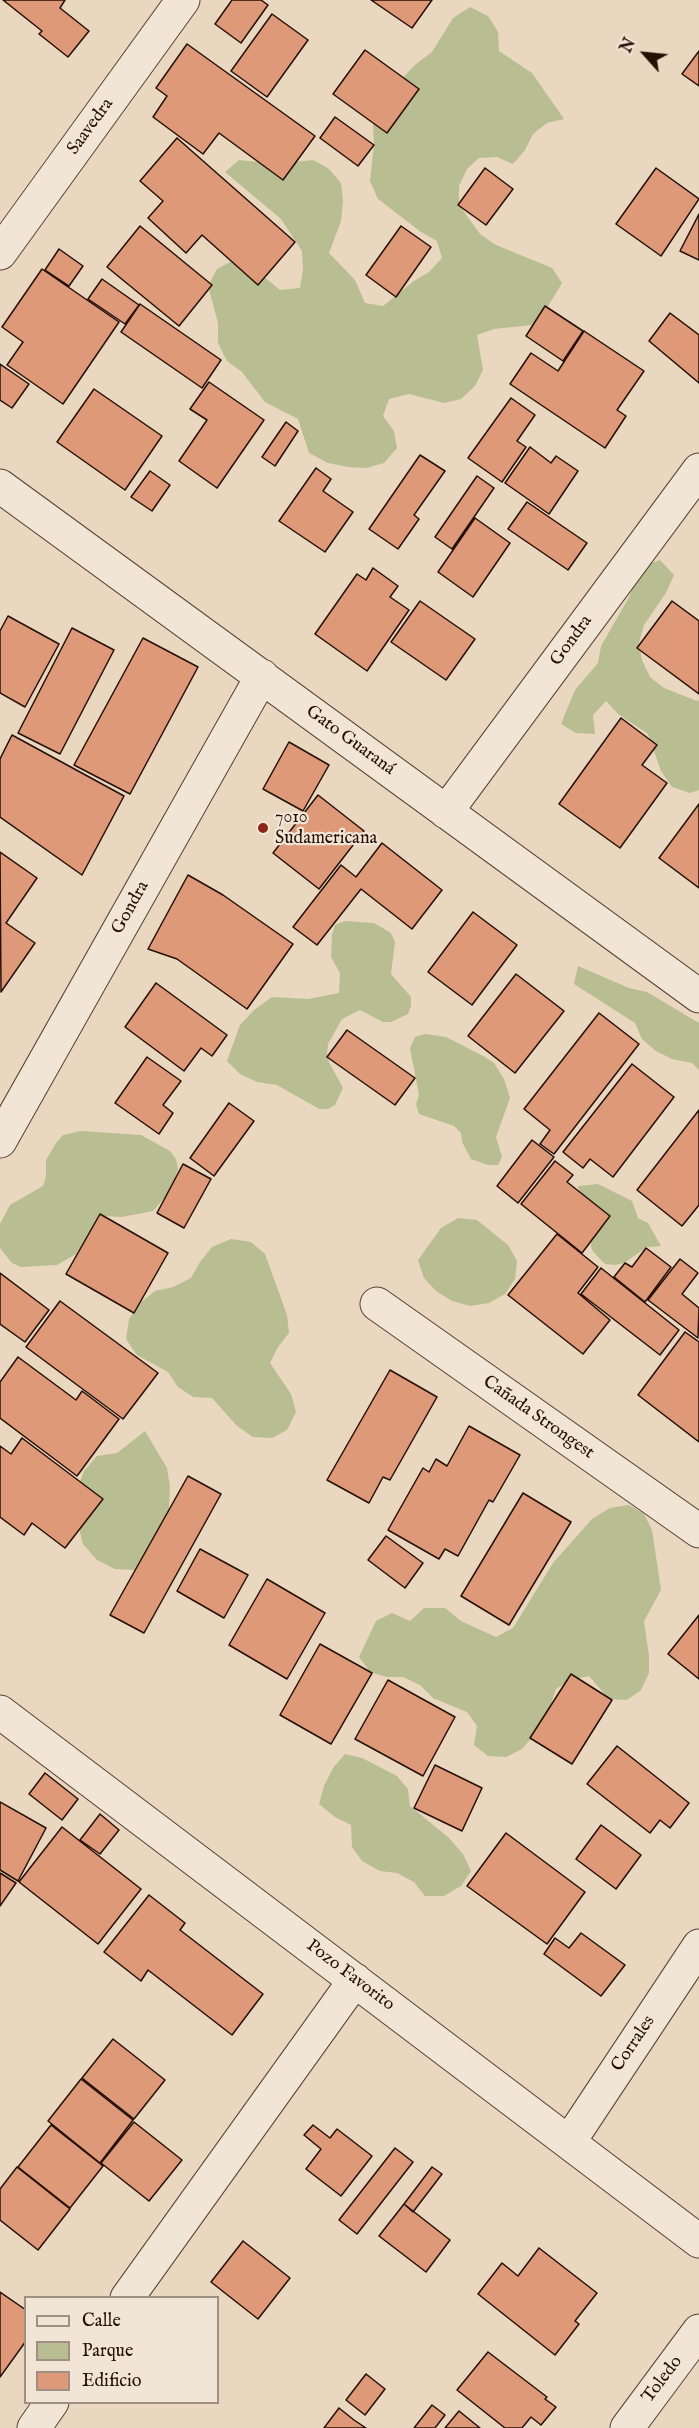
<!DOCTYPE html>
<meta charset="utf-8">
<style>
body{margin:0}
#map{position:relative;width:699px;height:2428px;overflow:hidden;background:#ead7bf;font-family:"IM FELL English",serif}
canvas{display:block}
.legend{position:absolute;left:24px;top:2296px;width:195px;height:108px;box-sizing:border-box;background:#f1e5d5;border:2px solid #a08f82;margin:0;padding:8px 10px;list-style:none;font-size:18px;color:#260f05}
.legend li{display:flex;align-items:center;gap:12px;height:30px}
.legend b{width:30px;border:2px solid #a08f82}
.north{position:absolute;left:615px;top:24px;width:60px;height:60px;-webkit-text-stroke:4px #f1e5d5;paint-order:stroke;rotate:297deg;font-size:16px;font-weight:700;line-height:24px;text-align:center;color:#260f05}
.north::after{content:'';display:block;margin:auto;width:21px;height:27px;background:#260f05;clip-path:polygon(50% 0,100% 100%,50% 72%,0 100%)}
</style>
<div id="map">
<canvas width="699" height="2428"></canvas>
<ul class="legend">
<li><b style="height:8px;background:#f1e5d5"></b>Calle</li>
<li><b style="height:16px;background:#b8be91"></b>Parque</li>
<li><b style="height:16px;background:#de9a78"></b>Edificio</li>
</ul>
<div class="north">N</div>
</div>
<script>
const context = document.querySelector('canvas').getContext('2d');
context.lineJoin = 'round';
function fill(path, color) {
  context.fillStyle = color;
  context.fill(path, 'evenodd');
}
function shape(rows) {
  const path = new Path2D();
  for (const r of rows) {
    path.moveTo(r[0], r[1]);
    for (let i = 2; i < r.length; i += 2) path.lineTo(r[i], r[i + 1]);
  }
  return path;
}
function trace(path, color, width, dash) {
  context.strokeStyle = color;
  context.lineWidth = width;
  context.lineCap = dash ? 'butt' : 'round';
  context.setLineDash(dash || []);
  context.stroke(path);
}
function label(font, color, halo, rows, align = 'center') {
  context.font = font + ' "IM FELL English",serif';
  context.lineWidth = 4.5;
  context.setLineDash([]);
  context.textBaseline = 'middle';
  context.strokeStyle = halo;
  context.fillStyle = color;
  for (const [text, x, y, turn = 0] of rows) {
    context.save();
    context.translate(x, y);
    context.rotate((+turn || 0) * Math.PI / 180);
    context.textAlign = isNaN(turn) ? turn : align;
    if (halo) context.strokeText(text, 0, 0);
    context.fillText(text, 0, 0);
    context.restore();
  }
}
fill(shape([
 [470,7,488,16,498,32,499,51,532,73,564,119,547,123,533,134,525,150,513,164,497,157,479,158,467,169,459,186,459,205,480,234,494,244,552,268,562,283,544,313,532,325,494,329,477,335,483,370,475,386,461,399,444,403,409,394,389,399,383,416,394,431,397,448,384,463,366,468,348,467,328,463,309,453,298,419,265,402,242,372,227,361,218,343,218,323,208,286,217,269,234,260,251,266,280,290,300,288,303,269,302,251,281,219,225,172,239,160,276,164,313,160,328,168,341,183,343,201,341,221,329,253,355,280,365,303,383,306,414,281,429,272,442,258,437,241,421,232,378,199,370,181,374,144,373,126,379,107,390,91,416,64,432,52,453,18],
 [660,560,674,575,666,593,644,625,639,643,642,660,650,677,664,688,697,701,699,700,699,790,690,793,672,787,661,771,648,734,618,714,606,701,593,715,595,734,576,733,561,724,575,690,598,663,601,646,628,599,643,566],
 [345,921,374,923,391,933,395,942,391,974,411,997,411,1006,408,1014,391,1022,383,1022,360,1010,342,1019,328,1044,327,1053,329,1062,343,1088,335,1105,328,1109,319,1109,277,1085,257,1082,240,1074,227,1061,240,1025,254,1010,272,997,308,999,339,993,340,973,331,957,332,935,335,925],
 [578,966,629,988,647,992,699,1023,699,1070,692,1063,672,1059,656,1051,642,1039,635,1023,574,984],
 [425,1034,446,1037,485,1057,494,1063,504,1079,510,1098,496,1137,502,1157,498,1165,488,1165,471,1159,462,1142,461,1133,454,1126,419,1114,416,1104,419,1095,410,1048,415,1037],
 [81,1131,141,1135,170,1151,176,1159,178,1169,175,1178,166,1196,153,1211,122,1217,102,1216,76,1254,57,1265,21,1267,12,1263,0,1248,0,1224,10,1205,43,1186,46,1177,46,1160,56,1143,63,1135],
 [598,1184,632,1201,638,1218,648,1223,661,1246,647,1247,624,1263,615,1265,605,1264,598,1257,592,1250,578,1186],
 [458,1218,477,1220,508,1245,517,1261,515,1279,505,1294,489,1303,470,1306,452,1301,436,1291,424,1278,418,1260,441,1228],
 [231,1239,251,1242,265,1254,287,1315,289,1333,278,1347,270,1363,291,1394,296,1412,287,1430,272,1438,253,1437,237,1426,212,1398,193,1397,178,1387,168,1372,137,1355,126,1339,129,1319,140,1303,155,1291,173,1287,191,1278,200,1262,212,1247],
 [145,1431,167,1468,170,1487,168,1525,153,1558,134,1570,115,1569,97,1560,83,1544,78,1524,78,1487,84,1471,97,1456,117,1453],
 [629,1505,644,1514,652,1530,661,1590,644,1621,649,1656,649,1673,641,1690,627,1700,609,1699,589,1676,570,1680,556,1689,545,1722,522,1749,506,1757,488,1756,474,1745,477,1726,467,1712,433,1698,420,1685,403,1677,387,1677,370,1672,359,1657,376,1621,392,1613,410,1621,424,1608,445,1608,461,1621,496,1637,513,1628,553,1563,592,1519,610,1508],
 [345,1754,362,1758,397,1776,408,1789,410,1806,449,1838,463,1854,471,1871,461,1886,444,1896,425,1896,414,1882,397,1873,380,1871,362,1861,352,1847,351,1825,335,1817,319,1804,324,1786,333,1768]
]), '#b8be91');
const building = shape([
 [3,0,65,0,60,8,89,31,68,57,39,34,42,31,3,0],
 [232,0,261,0,268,5,241,43,215,24,232,0],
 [371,0,432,0,412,28,371,0],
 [272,14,308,40,267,97,231,71,272,14],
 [187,44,315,136,283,180,219,133,203,154,153,117,167,96,156,88,187,44],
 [365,50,419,89,387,133,333,94,365,50],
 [699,51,699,86,682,74,699,51],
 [335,117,374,145,358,166,320,138,335,117],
 [177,138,295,242,258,285,202,235,186,253,148,218,163,201,140,181,177,138],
 [485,168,513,189,486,225,458,205,485,168],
 [656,168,699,199,661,256,616,224,656,168],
 [699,214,699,260,680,251,699,214],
 [140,226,212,285,179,326,107,267,140,226],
 [401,226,431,247,396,297,366,275,401,226],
 [59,249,83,266,69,286,45,270,59,249],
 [42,269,119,322,63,404,7,365,23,342,2,327,42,269],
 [102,279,139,305,125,324,88,299,102,279],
 [140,304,221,360,202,388,121,332,140,304],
 [545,306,583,331,563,361,526,336,545,306],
 [670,313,699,335,699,383,649,341,670,313],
 [584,331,644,371,617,410,626,416,605,448,510,384,531,353,558,371,584,331],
 [0,364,29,384,12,408,0,400,0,364],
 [209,382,264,420,217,488,179,461,207,420,190,409,209,382],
 [94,389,162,436,125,490,57,442,94,389],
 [511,398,535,415,517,441,526,447,502,482,468,458,511,398],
 [286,422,298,431,275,466,262,457,286,422],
 [530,447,551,463,556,456,578,471,549,514,505,483,530,447],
 [420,455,445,471,414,515,419,519,398,549,369,529,420,455],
 [316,468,331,479,323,491,353,512,325,552,279,521,316,468],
 [150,471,170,485,152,511,131,497,150,471],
 [477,476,494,488,452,549,435,537,477,476],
 [527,502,587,543,568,570,508,529,527,502],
 [475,518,510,543,473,597,438,572,475,518],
 [373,568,398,586,390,597,409,610,367,671,315,634,357,574,366,580,373,568],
 [420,601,475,639,446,680,391,642,420,601],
 [672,601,699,621,699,694,637,648,672,601],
 [8,616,59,644,25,707,0,693,0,631,8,616],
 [72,628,114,650,60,754,18,733,72,628],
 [143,638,198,667,130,794,74,765,143,638],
 [621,718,657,745,642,765,667,783,620,848,559,804,621,718],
 [12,735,124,796,82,875,0,817,0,759,12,735],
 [289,742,329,765,303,811,263,789,289,742],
 [318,795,364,831,319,889,273,853,318,795],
 [699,804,699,888,659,858,699,804],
 [382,843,442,890,412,929,361,889,317,945,293,927,341,865,356,877,382,843],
 [0,852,37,878,6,923,35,943,1,992,0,852],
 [188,875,223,895,293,944,247,1009,177,959,148,949,188,875],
 [473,912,517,945,472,1005,428,972,473,912],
 [516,974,564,1011,515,1073,468,1036,516,974],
 [156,983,227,1035,212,1056,201,1048,184,1071,125,1027,156,983],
 [599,1013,639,1044,554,1154,540,1144,550,1130,524,1109,599,1013],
 [347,1030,415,1078,395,1105,327,1057,347,1030],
 [147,1057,181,1081,163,1105,173,1113,159,1134,115,1103,147,1057],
 [632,1064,674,1097,613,1177,590,1159,583,1168,563,1152,632,1064],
 [229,1103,254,1121,214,1176,190,1158,229,1103],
 [699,1110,699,1205,682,1226,637,1190,699,1110],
 [532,1140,554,1157,518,1203,497,1186,532,1140],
 [555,1161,573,1175,567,1182,610,1216,582,1253,521,1204,555,1161],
 [183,1164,211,1179,184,1228,157,1213,183,1164],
 [100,1214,168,1253,134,1313,66,1274,100,1214],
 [557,1234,598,1267,578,1293,610,1320,583,1354,508,1295,557,1234],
 [646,1248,671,1267,645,1302,614,1277,625,1263,632,1267,646,1248],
 [680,1259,698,1273,682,1294,699,1308,698,1338,648,1300,680,1259],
 [601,1268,679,1330,660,1355,581,1294,601,1268],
 [0,1273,49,1310,25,1342,0,1324,0,1273],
 [60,1301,158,1373,123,1419,26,1347,60,1301],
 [685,1332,699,1342,699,1442,638,1395,685,1332],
 [18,1357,76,1400,82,1391,119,1419,77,1476,0,1418,0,1382,18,1357],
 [390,1370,437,1397,390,1480,383,1477,369,1503,327,1480,390,1370],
 [469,1426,520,1455,493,1502,489,1500,458,1556,445,1549,439,1559,388,1530,423,1468,429,1472,436,1459,447,1466,469,1426],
 [22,1438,103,1499,65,1548,32,1523,24,1535,0,1517,0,1446,11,1454,22,1438],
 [188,1476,221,1494,144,1633,110,1615,188,1476],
 [523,1493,571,1522,509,1625,461,1596,523,1493],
 [386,1536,423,1563,405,1588,368,1560,386,1536],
 [200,1549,248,1575,224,1618,177,1591,200,1549],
 [267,1579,325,1613,287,1679,229,1645,267,1579],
 [699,1615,699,1679,668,1654,699,1615],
 [320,1644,372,1673,331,1744,280,1715,320,1644],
 [571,1674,612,1700,572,1764,530,1738,571,1674],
 [388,1680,455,1717,423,1776,355,1739,388,1680],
 [617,1746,689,1803,670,1828,660,1820,650,1833,587,1784,617,1746],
 [435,1765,482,1788,462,1831,414,1808,435,1765],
 [45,1773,78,1799,62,1820,29,1794,45,1773],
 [0,1802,46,1828,18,1881,0,1870,0,1802],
 [100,1814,119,1830,100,1854,80,1840,100,1814],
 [601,1825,641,1855,616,1889,576,1859,601,1825],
 [62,1827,141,1889,98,1944,19,1882,62,1827],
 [506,1833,585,1892,547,1944,467,1886,506,1833],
 [0,1873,16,1883,0,1906,0,1873],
 [149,1895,185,1923,180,1930,263,1994,232,2035,148,1970,141,1981,104,1952,149,1895],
 [581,1933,625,1965,601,1996,544,1954,555,1938,569,1948,581,1933],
 [113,2039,165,2080,134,2119,82,2078,113,2039],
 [81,2079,133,2120,100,2163,48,2121,81,2079],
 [134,2122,182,2160,149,2201,101,2163,134,2122],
 [51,2125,103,2166,70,2208,18,2167,51,2125],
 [313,2125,330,2138,337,2129,372,2156,341,2196,306,2169,321,2149,304,2135,313,2125],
 [395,2148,413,2162,357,2234,339,2220,395,2148],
 [17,2167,70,2209,38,2250,0,2220,0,2189,17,2167],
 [432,2167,442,2174,413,2212,404,2204,432,2167],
 [404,2204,450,2240,426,2272,379,2236,404,2204],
 [243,2241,290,2278,258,2319,211,2282,243,2241],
 [539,2248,597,2293,575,2321,579,2324,555,2355,478,2294,502,2263,518,2276,539,2248],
 [0,2292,26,2310,26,2341,0,2377,0,2292],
 [488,2352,547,2397,545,2399,556,2407,541,2425,531,2417,522,2428,505,2428,457,2390,488,2352],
 [366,2374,385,2389,365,2415,346,2400,366,2374],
 [432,2405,445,2415,435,2428,414,2428,432,2405],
 [339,2408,354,2420,366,2428,324,2428,339,2408],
 [459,2411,480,2428,445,2428,459,2411]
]);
fill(building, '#de9a78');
trace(building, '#260f05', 1.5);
const minor = shape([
 [0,253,183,0],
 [0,486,699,996],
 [446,812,699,470],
 [0,1141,262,676],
 [377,1304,699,1531],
 [0,1712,699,2241],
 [569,2142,699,1946],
 [127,2298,355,1980],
 [34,2428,52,2402],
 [627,2428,699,2331]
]);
trace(minor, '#574134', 35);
trace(minor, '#f1e5d5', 33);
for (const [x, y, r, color] of [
 [263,828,6,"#8f2418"]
]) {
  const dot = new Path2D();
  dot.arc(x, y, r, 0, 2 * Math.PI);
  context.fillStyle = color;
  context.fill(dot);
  trace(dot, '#f1e5d5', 2);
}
label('18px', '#260f05', '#f1e5d5', [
 ["Saavedra",91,127,-54],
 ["Gondra",572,641,-54],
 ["Gato Guaraná",350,741,36],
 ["Gondra",131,908,-61],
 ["Cañada Strongest",538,1418,35],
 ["Pozo Favorito",350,1976,37],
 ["Corrales",634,2044,-56],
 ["Toledo",663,2380,-53]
]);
label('18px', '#260f05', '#f1e5d5', [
 ["7010",275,818],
 ["Sudamericana",275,839]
], 'left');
</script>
